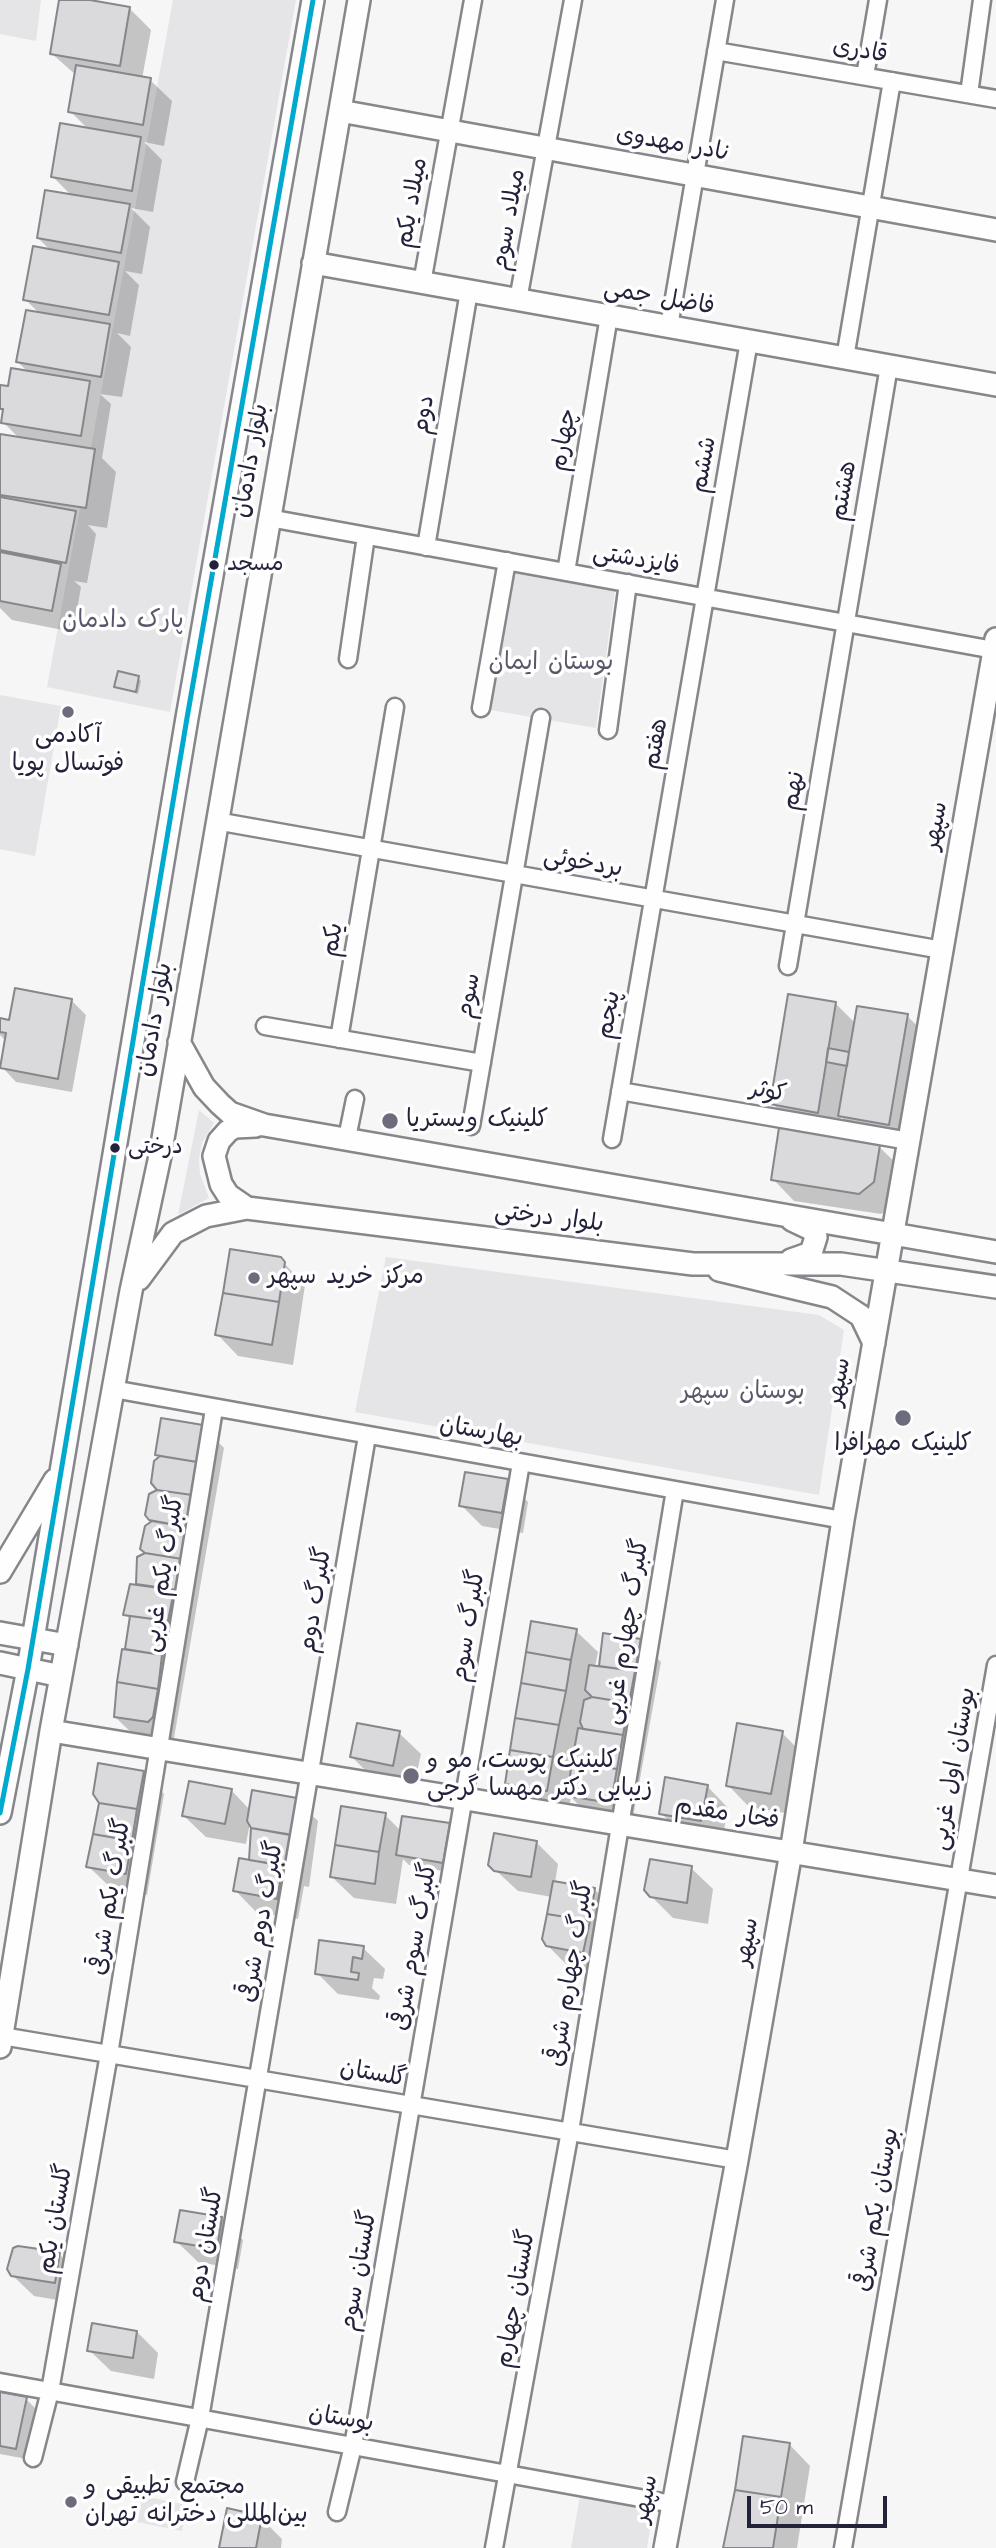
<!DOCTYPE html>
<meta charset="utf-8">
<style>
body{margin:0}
#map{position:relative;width:996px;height:2548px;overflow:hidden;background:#f6f6f7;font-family:"Architects Daughter",sans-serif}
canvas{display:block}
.scale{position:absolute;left:747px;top:2496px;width:140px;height:32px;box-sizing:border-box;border:4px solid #22223b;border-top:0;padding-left:9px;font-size:21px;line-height:24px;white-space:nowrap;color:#22223b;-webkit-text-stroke:5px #fff;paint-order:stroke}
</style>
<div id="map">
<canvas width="996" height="2548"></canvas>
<div class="scale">50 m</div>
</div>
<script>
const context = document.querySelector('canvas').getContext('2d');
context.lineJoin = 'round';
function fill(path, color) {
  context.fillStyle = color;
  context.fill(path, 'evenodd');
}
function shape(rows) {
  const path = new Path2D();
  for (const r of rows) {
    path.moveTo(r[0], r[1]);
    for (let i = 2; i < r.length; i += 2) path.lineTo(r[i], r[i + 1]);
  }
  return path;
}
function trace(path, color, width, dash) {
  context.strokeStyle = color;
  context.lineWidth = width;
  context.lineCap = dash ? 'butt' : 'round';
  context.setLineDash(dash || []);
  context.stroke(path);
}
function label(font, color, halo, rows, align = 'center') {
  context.font = font + ' "Architects Daughter","Playpen Sans Arabic",sans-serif';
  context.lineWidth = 7;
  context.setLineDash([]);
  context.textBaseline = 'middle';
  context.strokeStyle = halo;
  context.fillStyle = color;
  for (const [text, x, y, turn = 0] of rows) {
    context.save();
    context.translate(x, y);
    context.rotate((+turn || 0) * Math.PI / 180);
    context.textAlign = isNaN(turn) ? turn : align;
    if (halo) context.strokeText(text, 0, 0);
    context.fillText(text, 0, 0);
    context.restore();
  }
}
fill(shape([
 [0,0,41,0,36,41,0,34],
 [173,0,296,0,170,712,47,687],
 [513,573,615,591,596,728,490,710],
 [0,695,61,706,35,856,0,849],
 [199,1110,214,1123,202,1143,199,1159,200,1174,209,1198,178,1215],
 [386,1257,819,1315,844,1330,819,1495,355,1412],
 [143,2496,187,2505,182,2531,137,2522],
 [580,2496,653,2511,647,2548,571,2548]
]), '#e5e5e8');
fill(shape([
 [61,0,130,9,151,30,142,79,150,80,172,101,164,146,144,142,162,160,153,212,131,208,150,227,142,274,125,271,139,285,130,336,117,333,131,347,122,397,100,394,111,404,102,458,116,472,107,528,88,525,96,534,87,583,74,581,81,587,73,632,12,620,0,608,0,444,20,439,3,422,0,393,29,373,18,362,40,314,25,299,52,252,38,238,72,196,53,177,88,129,70,111,76,75,51,53],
 [138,678,141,681,138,694,116,686],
 [72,1001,86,1015,72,1092,16,1082,2,1067,6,1041,0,1035,0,1020,11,1022],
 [835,1003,856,1024,907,1016,929,1037,910,1145,871,1139,901,1168,895,1204,881,1214,794,1201,773,1179,793,1124,772,1103],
 [841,1117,859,1134,839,1131],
 [280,1259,305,1285,293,1365,238,1356,217,1334],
 [202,1426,224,1448,174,1738,170,1743,137,1738,115,1717,131,1620,125,1614,137,1587,138,1559,148,1554,154,1522,147,1514,160,1490,161,1458,157,1454],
 [507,1480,528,1502,523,1533,482,1526,461,1505],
 [576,1631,598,1652,595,1667,601,1668,605,1635,640,1641,661,1662,632,1823,590,1817,571,1797,568,1812,528,1805,507,1783],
 [399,1733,421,1754,414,1786,373,1778,352,1757],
 [782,1733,803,1754,792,1814,749,1807,728,1785],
 [143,1773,164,1794,147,1895,110,1887,88,1866],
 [707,1786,728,1808,722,1841,682,1834,661,1813],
 [231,1790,250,1810,296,1800,318,1821,309,1887,304,1886,298,1919,256,1912,235,1890,250,1862,253,1827,250,1823,246,1844,206,1837,184,1816],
 [385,1815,402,1832,449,1825,460,1836,454,1873,409,1865,403,1859,396,1904,354,1898,332,1877],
 [537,1843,558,1864,555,1883,595,1890,616,1911,604,1973,569,1967,547,1945,552,1897,518,1891,490,1865],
 [691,1868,713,1889,708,1924,673,1918,651,1896],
 [363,1948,385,1969,383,1979,374,1978,372,1988,380,1996,379,2000,338,1994,317,1973],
 [222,2219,243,2240,238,2269,198,2262,176,2241],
 [59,2254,80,2275,75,2303,34,2296,12,2275],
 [137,2332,158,2353,154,2379,111,2371,89,2350],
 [0,2394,26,2399,37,2410,27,2459,0,2454],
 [789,2444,810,2466,797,2548,726,2548],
 [261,2518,282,2539,281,2548,221,2548]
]), '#0003');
const building = shape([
 [59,0,90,0,130,7,120,66,50,54,59,0],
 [76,65,151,78,143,125,68,112,76,65],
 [60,123,141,137,132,191,51,177,60,123],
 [45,190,130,204,121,253,37,238,45,190],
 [33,246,119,262,109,315,23,300,33,246],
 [26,310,110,324,101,377,16,362,26,310],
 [11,368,90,381,81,436,1,423,3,409,0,409,0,385,8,386,11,368],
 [0,434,95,449,86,508,0,495,0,434],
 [0,497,76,511,66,563,0,550,0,497],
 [0,552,61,564,52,611,0,601,0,552],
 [118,671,139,676,136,692,114,687,118,671],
 [15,988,72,999,58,1079,0,1068,6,1033,0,1032,0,1018,9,1020,15,988],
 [788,994,836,1002,818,1113,770,1104,788,994],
 [857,1006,908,1014,889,1125,838,1116,857,1006],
 [828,1048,849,1052,847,1066,826,1062,828,1048],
 [780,1121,868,1134,880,1145,874,1182,859,1194,771,1180,780,1121],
 [230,1249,281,1257,285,1262,279,1302,223,1293,230,1249],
 [223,1293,279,1302,272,1345,215,1335,223,1293],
 [161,1418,203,1425,197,1462,155,1455,161,1418],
 [160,1456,197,1462,192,1495,157,1490,151,1483,154,1461,160,1456],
 [465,1472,508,1479,502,1513,459,1506,465,1472],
 [157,1490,192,1495,187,1527,149,1520,145,1515,149,1494,157,1490],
 [152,1521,187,1527,182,1559,145,1553,140,1549,145,1526,152,1521],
 [145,1553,182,1559,177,1590,136,1584,137,1557,145,1553],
 [130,1584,174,1590,168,1621,123,1615,130,1584],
 [130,1616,168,1621,162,1655,125,1649,130,1616],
 [531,1621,577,1629,571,1660,526,1652,531,1621],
 [603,1633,641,1639,635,1671,599,1666,603,1633],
 [122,1649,162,1655,158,1689,117,1682,122,1649],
 [526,1652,571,1660,566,1691,521,1683,526,1652],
 [589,1665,635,1671,629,1703,592,1697,585,1690,589,1665],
 [117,1682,158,1689,153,1717,148,1722,114,1717,117,1682],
 [521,1683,566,1691,559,1725,515,1718,521,1683],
 [592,1697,629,1703,623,1735,583,1729,580,1722,584,1700,592,1697],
 [515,1718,559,1725,553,1757,510,1750,515,1718],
 [357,1723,400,1731,393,1766,350,1757,357,1723],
 [737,1723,783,1731,771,1794,726,1786,737,1723],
 [578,1728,623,1735,617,1769,572,1762,578,1728],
 [510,1750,553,1757,547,1791,505,1784,510,1750],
 [572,1762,617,1769,611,1803,567,1796,572,1762],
 [98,1763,144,1771,137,1809,99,1803,93,1794,98,1763],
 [665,1777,708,1785,701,1821,659,1814,665,1777],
 [189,1781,232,1789,225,1824,182,1816,189,1781],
 [252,1790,297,1798,290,1835,251,1828,247,1821,252,1790],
 [99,1803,137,1809,132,1841,93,1834,99,1803],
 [341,1806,386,1813,379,1852,335,1845,341,1806],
 [402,1816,450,1823,443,1863,396,1855,402,1816],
 [251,1828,293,1835,288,1866,249,1860,251,1828],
 [494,1833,537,1841,531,1877,494,1871,488,1865,494,1833],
 [93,1834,132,1841,126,1874,86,1867,93,1834],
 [335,1845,379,1852,375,1884,330,1877,335,1845],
 [239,1858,283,1866,277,1899,233,1891,239,1858],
 [650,1859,692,1866,687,1903,650,1897,644,1890,650,1859],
 [553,1881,595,1888,590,1921,547,1914,553,1881],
 [547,1914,590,1921,583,1953,546,1946,542,1939,547,1914],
 [319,1940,364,1946,362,1959,353,1957,351,1972,359,1973,358,1980,315,1974,319,1940],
 [180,2210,222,2217,217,2249,174,2242,180,2210],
 [18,2246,60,2252,55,2283,11,2276,7,2269,13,2248,18,2246],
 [92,2323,137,2331,133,2358,87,2351,92,2323],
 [0,2392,27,2397,16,2449,0,2446,0,2392],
 [743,2436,790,2443,781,2497,735,2490,743,2436],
 [735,2490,781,2497,773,2548,723,2548,735,2490],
 [227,2508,262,2516,256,2548,219,2548,227,2508]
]);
fill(building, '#dadadd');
trace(building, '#86868b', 2);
const street = shape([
 [716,51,996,99],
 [865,76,878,0],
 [969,94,982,0],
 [422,283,473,0],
 [518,300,573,0],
 [669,327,725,0],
 [845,358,892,81],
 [269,518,994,650],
 [426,547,469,291],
 [566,572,609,316],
 [348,659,366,536],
 [481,708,507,561],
 [608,730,628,583],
 [216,821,942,950],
 [788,966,889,366],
 [265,1026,482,1063],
 [339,1039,395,707],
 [620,1091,909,1141],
 [471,1126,541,718],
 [347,1138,355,1099],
 [612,1139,749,341],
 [113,1389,843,1520],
 [2,2036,737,2160],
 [0,2382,673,2504],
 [33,2458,50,2391,109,2054,214,1409],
 [185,2482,200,2418,367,1436],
 [337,2512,353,2446,521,1463],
 [494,2548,570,2131,675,1490],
 [843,2548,996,1665]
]);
const secondary = shape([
 [340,111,996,230],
 [313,263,996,385],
 [179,1042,204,1087,220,1104,230,1113,264,1125,996,1252],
 [247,1208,228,1195,221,1184,214,1156,219,1141,228,1131,235,1127,256,1126],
 [791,1260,811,1253,816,1237,813,1230,792,1220],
 [719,1270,832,1297,861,1316,874,1343],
 [139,1279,173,1233,206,1216,247,1208,693,1264,841,1264,996,1287],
 [0,1572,55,1480],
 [0,1633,67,1645],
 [0,1663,61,1676],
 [51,1731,996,1886],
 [0,1813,28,1669,187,718,313,0],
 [0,2047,51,1731,131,1291,160,1156,359,0],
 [665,2548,737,2160,791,1852,843,1520,996,639]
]);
trace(street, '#86868b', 21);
trace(secondary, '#86868b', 26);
trace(street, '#fefefe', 16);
trace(secondary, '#fefefe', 21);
trace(shape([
 [0,1813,28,1669,187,718,313,0]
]), '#00a9ce', 5);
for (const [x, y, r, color] of [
 [214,565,6,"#22223b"],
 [68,712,7,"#6c6c7d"],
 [390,1121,9,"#6c6c7d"],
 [115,1148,6,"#22223b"],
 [254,1278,7,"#6c6c7d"],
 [903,1418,9,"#6c6c7d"],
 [411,1776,9,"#6c6c7d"],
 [71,2502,7,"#6c6c7d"]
]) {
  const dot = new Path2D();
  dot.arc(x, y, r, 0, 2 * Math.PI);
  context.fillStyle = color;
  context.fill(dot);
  trace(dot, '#fff', 2.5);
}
label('22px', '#22223b', '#fff', [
 ["مسجد",227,565],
 ["درختی",128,1148]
], 'left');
label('24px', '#22223b', '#fff', [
 ["قادری",860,52,10],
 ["نادر مهدوی",673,145,10],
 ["میلاد یکم",413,203,-80],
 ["میلاد سوم",510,220,-80],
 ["فاضل جمی",659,299,10],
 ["دوم",425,415,-81],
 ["چهارم",565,440,-80],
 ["بلوار دادمان",252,461,-80],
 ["ششم",705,465,-80],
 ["هشتم",845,491,-80],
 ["فایزدشتی",636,561,10],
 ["هفتم",657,744,-80],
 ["نهم",795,791,-80],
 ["سپهر",937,826,-80],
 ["بردخوئی",583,864,10],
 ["یکم",334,940,-80],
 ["سوم",470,996,-80],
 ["پنجم",610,1015,-80],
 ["بلوار دادمان",156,1020,-80],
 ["کوثر",768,1093,10],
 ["بلوار درختی",549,1219,7],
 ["سپهر",840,1382,-80],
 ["بهارستان",481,1433,10],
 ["گلبرگ یکم غربی",165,1574,-81],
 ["گلبرگ دوم",317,1600,-81],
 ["گلبرگ سوم",470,1626,-81],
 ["گلبرگ چهارم غربی",628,1632,-81],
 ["بوستان اول غربی",955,1769,-80],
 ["فخار مقدم",727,1815,9],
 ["گلبرگ یکم شرقی",112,1897,-81],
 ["گلبرگ دوم شرقی",263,1922,-80],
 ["سپهر",748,1942,-80],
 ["گلبرگ سوم شرقی",416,1947,-80],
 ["گلبرگ چهارم شرقی",572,1974,-81],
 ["گلستان",373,2075,10],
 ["بوستان یکم شرقی",878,2210,-80],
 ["گلستان یکم",57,2219,-80],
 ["گلستان دوم",207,2245,-80],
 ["گلستان سوم",360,2271,-80],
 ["گلستان چهارم",517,2299,-80],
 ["بوستان",341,2420,10],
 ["سپهر",647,2499,-79]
]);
label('24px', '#58586b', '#fff', [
 ["پارک دادمان",123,622],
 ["بوستان ایمان",551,664],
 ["بوستان سپهر",743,1393]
]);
label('24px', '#22223b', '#fff', [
 ["آکادمی",68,737,"center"],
 ["فوتسال پویا",68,765,"center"],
 ["کلینیک ویستریا",406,1121],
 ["مرکز خرید سپهر",268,1278],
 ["کلینیک مهرافرا",903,1445,"center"],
 ["کلینیک پوست، مو و",427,1762],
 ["زیبایی دکتر مهسا گرجی",427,1790],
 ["مجتمع تطبیقی و",85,2488],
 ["بین‌المللی دخترانه تهران",85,2516]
], 'left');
</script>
